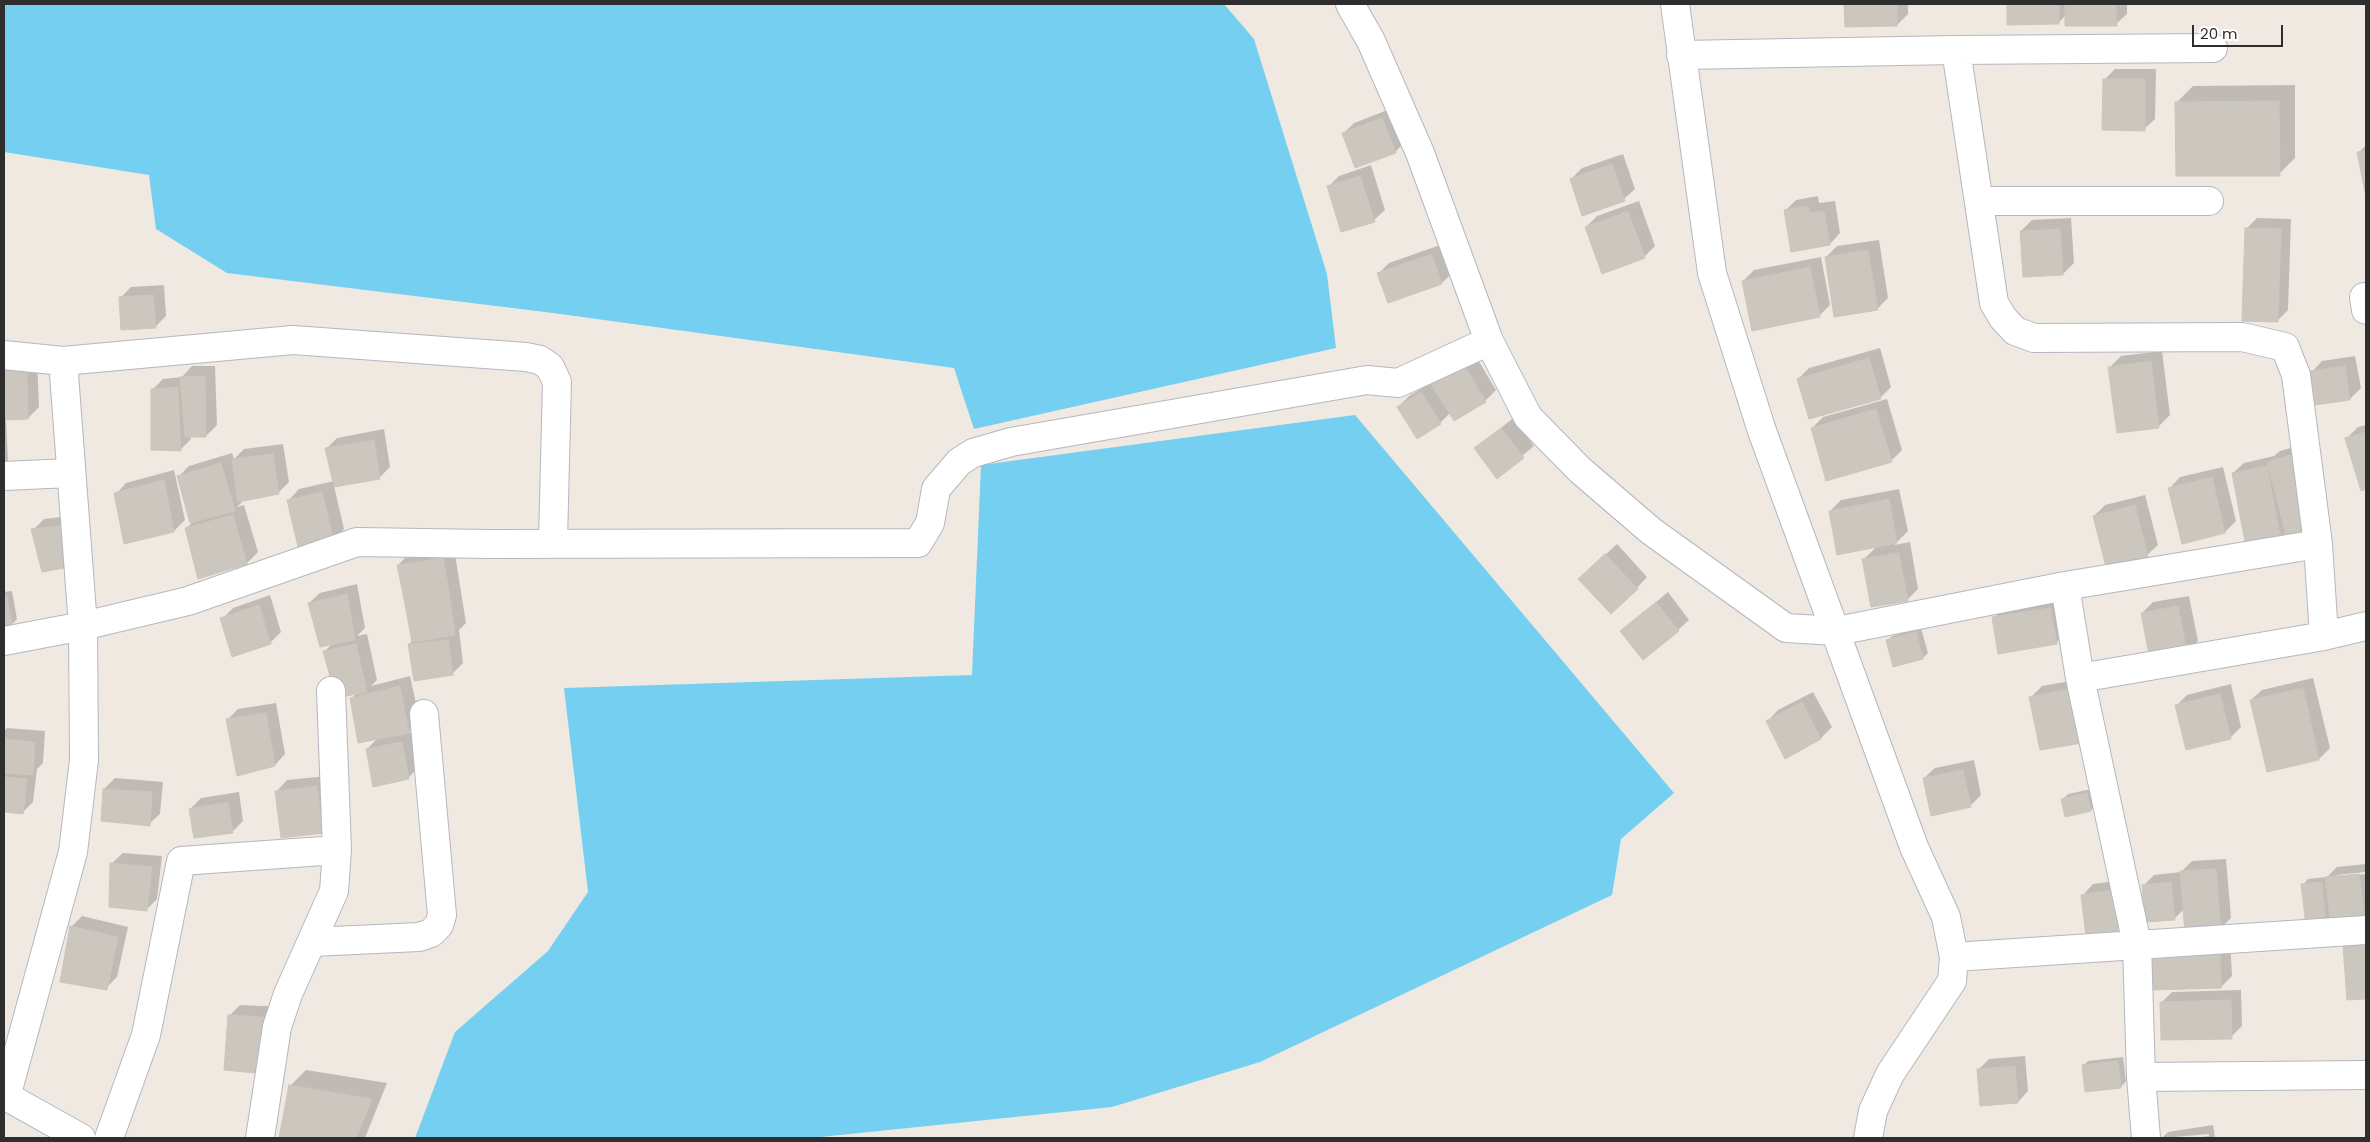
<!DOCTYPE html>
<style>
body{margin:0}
#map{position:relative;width:2370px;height:1142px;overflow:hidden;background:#efe9e1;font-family:Poppins,sans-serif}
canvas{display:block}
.frame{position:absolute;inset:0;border:5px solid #2e2e2e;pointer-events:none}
.scale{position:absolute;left:2192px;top:25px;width:91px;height:22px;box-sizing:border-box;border:2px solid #2e2e2e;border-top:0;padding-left:6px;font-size:15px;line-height:18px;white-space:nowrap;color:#2e2e2e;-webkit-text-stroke:4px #fff;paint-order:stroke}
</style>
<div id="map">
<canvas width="2370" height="1142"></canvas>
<div class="frame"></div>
<div class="scale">20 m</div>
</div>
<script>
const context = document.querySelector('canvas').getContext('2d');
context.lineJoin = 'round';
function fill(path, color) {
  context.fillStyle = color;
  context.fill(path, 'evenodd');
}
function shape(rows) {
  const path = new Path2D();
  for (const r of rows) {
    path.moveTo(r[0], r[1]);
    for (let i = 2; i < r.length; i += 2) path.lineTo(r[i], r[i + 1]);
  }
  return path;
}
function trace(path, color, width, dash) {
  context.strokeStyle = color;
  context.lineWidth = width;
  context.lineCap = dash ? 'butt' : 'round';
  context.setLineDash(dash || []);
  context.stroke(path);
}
fill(shape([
 [4,4,1224,4,1254,39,1327,274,1336,348,974,429,954,368,553,313,227,273,156,229,149,175,4,152],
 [1355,415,1674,793,1621,839,1612,895,1260,1062,1112,1107,811,1138,415,1138,455,1032,548,951,588,892,564,688,972,675,981,465]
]), '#75cff0');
fill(shape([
 [1845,4,1908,4,1908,14,1897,25,1846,26],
 [2008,4,2127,4,2127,14,2116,24,2066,15,2059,22,2009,23],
 [2115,69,2156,69,2155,119,2144,129,2104,80],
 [2295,85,2295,158,2279,174,2177,102,2193,86],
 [1393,108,1406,141,1395,152,1343,134,1354,123],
 [2366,145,2366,193,2358,153],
 [1623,154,1635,189,1624,199,1571,179,1582,168],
 [1371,165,1385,210,1374,220,1328,187,1339,176],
 [1818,196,1819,203,1835,201,1840,233,1830,244,1785,211,1796,200],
 [1639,201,1655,246,1644,257,1586,227,1597,216],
 [2071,218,2074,263,2063,274,2021,231,2032,220],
 [2257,218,2291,219,2288,310,2277,321,2246,229],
 [1879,240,1888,298,1877,309,1826,257,1837,246],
 [1443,244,1453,272,1442,283,1389,302,1378,274,1389,263],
 [1821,257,1830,305,1819,316,1743,281,1754,270],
 [164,285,166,316,155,327,120,298,131,287],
 [1880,348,1891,387,1880,398,1798,379,1809,368],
 [2162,351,2170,415,2159,426,2110,367,2121,356],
 [1475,355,1496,390,1485,401,1450,413,1440,423,1398,407,1409,396,1432,382,1433,384,1444,374],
 [2355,356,2361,388,2350,399,2312,372,2322,361],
 [4,359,37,360,39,407,28,418,6,419,8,461,4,466],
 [192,366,215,366,217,425,206,436,191,436,191,439,180,450,152,390,163,379,182,377],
 [1887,399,1902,450,1891,461,1812,428,1823,417],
 [1513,418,1534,446,1497,477,1476,449],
 [2366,425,2366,488,2362,489,2347,438,2358,427],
 [384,429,390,467,379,478,334,486,344,529,333,540,289,500,299,489,334,481,326,449,337,438],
 [283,444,289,482,278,493,245,499,237,507,244,505,258,552,247,563,186,528,192,523,178,477,189,466,232,453,234,459,244,449],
 [2305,444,2286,533,2281,539,2233,473,2244,463,2274,456,2280,451],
 [2223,467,2236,521,2225,532,2182,542,2170,488,2180,477],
 [174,470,185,520,174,531,116,494,126,483],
 [1899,489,1908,531,1894,545,1910,542,1918,589,1907,600,1864,559,1877,546,1830,511,1841,500],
 [2145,495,2158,545,2147,555,2094,516,2105,505],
 [70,516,68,566,33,530,44,519],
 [1617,544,1647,577,1637,588,1591,568],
 [454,548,466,623,459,630,463,663,452,674,409,644,413,640,398,565,409,554],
 [357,584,365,628,357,636,367,634,377,680,371,686,410,676,420,721,408,733,412,732,419,767,408,778,367,749,379,737,351,699,358,692,324,652,333,643,309,603,320,593],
 [12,591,17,619,12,624,4,625,4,592],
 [1668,592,1689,620,1678,630,1622,631],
 [270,595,281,632,270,643,222,619,233,608],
 [2189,596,2198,641,2187,652,2142,613,2153,602],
 [2061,598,2067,632,2056,643,1994,618,2004,607],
 [1921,628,1928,653,1923,658,1887,641,1892,636],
 [2313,678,2330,748,2319,759,2251,700,2262,690],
 [2082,679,2081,742,2031,697,2042,686],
 [2231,684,2241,727,2230,738,2176,706,2187,695],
 [1813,692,1832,727,1821,738,1786,757,1768,721,1778,710],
 [276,703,285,754,275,765,227,720,238,709],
 [7,728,45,731,43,763,37,769,33,802,22,813,4,810,4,731],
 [1974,760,1981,795,1970,806,1924,778,1935,768],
 [327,776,333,821,322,832,277,791,287,780],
 [115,778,163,782,160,814,149,824,104,789],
 [2092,789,2096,805,2091,810,2063,799,2068,794],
 [239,792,243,821,232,832,190,809,201,798],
 [123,853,162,856,157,899,146,910,112,863],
 [2226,859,2231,918,2220,929,2185,908,2174,919,2143,886,2154,875,2181,872,2192,861],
 [2366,864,2366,920,2331,917,2326,922,2303,885,2308,879,2327,877,2337,867],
 [2365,872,2366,874,2336,877,2336,875],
 [2122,880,2128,920,2117,930,2083,895,2093,884],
 [82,916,128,927,117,977,106,988,71,927],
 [2355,935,2366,935,2366,998,2348,999,2344,946],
 [2230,939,2232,976,2221,987,2153,988],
 [2241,990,2242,1026,2231,1037,2161,1003,2172,992],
 [240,1005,287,1007,277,1062,229,1016],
 [2025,1056,2028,1091,2018,1102,1978,1070,1989,1059],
 [2123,1057,2126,1081,2121,1087,2083,1066,2088,1061],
 [306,1070,387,1083,365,1138,281,1138,290,1086],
 [2213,1125,2215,1138,2193,1138,2209,1136,2209,1134,2162,1138,2168,1132]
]), '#0003');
const building = shape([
 [1844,4,1897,4,1897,26,1845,27,1844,4],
 [2007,4,2059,4,2059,24,2007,25,2007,4],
 [2065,4,2116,4,2117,26,2065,26,2065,4],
 [2103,79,2145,79,2145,131,2102,130,2103,79],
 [2279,101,2280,176,2176,176,2175,102,2279,101],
 [1382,118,1396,153,1355,168,1342,133,1382,118],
 [2366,151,2366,197,2357,152,2366,151],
 [1612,164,1625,201,1582,216,1570,179,1612,164],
 [1360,176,1375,222,1341,232,1327,186,1360,176],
 [1808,206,1809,213,1824,211,1830,245,1791,252,1784,210,1808,206],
 [1628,211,1645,258,1602,274,1585,227,1628,211],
 [2245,228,2281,229,2278,322,2242,321,2245,228],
 [2060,229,2063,275,2023,277,2020,231,2060,229],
 [1868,250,1878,310,1834,317,1825,257,1868,250],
 [1432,254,1442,284,1388,303,1377,273,1432,254],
 [1810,267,1820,317,1752,331,1742,281,1810,267],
 [153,295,156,328,121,330,119,297,153,295],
 [1869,358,1881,399,1809,419,1797,379,1869,358],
 [2151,361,2159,428,2117,433,2108,367,2151,361],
 [1464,365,1486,402,1454,421,1431,384,1464,365],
 [2345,366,2350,400,2315,405,2310,371,2345,366],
 [27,370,28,419,4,420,4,371,27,370],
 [205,376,206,437,185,437,180,377,205,376],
 [178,387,181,451,151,450,151,389,178,387],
 [1421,392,1441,424,1417,439,1397,407,1421,392],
 [1876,409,1892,462,1826,481,1811,428,1876,409],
 [1501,428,1524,458,1497,479,1474,448,1501,428],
 [2366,432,2366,489,2361,491,2345,438,2366,432],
 [374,440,380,479,334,487,325,448,374,440],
 [273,454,279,494,238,502,232,459,273,454],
 [2294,454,2313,528,2286,535,2267,462,2294,454],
 [221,463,235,511,190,523,177,476,221,463],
 [2267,466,2281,540,2246,547,2232,473,2267,466],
 [2212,477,2225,533,2182,544,2168,488,2212,477],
 [164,480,174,532,124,544,114,493,164,480],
 [322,492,334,541,299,551,287,500,322,492],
 [1889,499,1897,543,1837,555,1829,511,1889,499],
 [2135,505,2148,557,2106,567,2093,516,2135,505],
 [233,515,247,564,198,579,185,528,233,515],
 [60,526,69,567,42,572,31,529,60,526],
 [1899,553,1908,601,1871,607,1862,559,1899,553],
 [1605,554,1638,589,1611,614,1578,579,1605,554],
 [443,558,449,591,404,599,397,565,443,558],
 [449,591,455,635,412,642,404,599,449,591],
 [347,594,355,640,320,647,308,603,347,594],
 [4,596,7,596,12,625,4,626,4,596],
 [1656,602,1679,631,1643,660,1620,631,1656,602],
 [259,605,271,644,232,657,220,618,259,605],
 [2178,606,2187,653,2150,660,2141,613,2178,606],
 [2050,608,2057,644,1998,654,1992,617,2050,608],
 [1916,632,1923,659,1893,667,1886,640,1916,632],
 [448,640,453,675,414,681,408,644,448,640],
 [356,644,367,692,336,698,323,651,356,644],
 [400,686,409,733,358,743,350,698,400,686],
 [2303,688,2319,760,2267,772,2250,700,2303,688],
 [2071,689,2082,743,2040,750,2029,697,2071,689],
 [2220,694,2231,739,2186,750,2175,705,2220,694],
 [1802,702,1821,739,1785,759,1766,721,1802,702],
 [266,713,275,766,237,776,226,719,266,713],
 [4,739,35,742,33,775,4,773,4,739],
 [402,742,409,779,373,787,366,749,402,742],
 [1963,770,1971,807,1931,816,1923,778,1963,770],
 [4,777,27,779,23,814,4,812,4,777],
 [317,786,323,833,281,838,275,791,317,786],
 [103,789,152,792,150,826,101,821,103,789],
 [2087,793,2091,811,2065,817,2061,799,2087,793],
 [228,802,233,833,194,838,189,809,228,802],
 [110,863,152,867,147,911,109,907,110,863],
 [2216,869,2221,930,2185,933,2180,871,2216,869],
 [2359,874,2365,923,2331,927,2325,877,2359,874],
 [2171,882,2175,920,2145,922,2142,885,2171,882],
 [2322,882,2326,924,2306,926,2301,884,2322,882],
 [2112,890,2118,932,2086,936,2081,895,2112,890],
 [70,926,118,937,107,990,60,982,70,926],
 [2366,944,2366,999,2347,1000,2343,946,2366,944],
 [2220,949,2221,988,2152,990,2151,951,2220,949],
 [2231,1000,2232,1039,2161,1040,2160,1002,2231,1000],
 [228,1015,277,1018,266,1074,224,1070,228,1015],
 [2118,1061,2121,1088,2085,1092,2082,1065,2118,1061],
 [2015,1066,2018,1103,1980,1106,1977,1069,2015,1066],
 [289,1085,372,1099,356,1138,279,1138,289,1085]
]);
fill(building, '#cbc7bf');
trace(building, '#cbc5ba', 1);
const minor = shape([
 [1350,4,1371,41,1420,153,1489,341,1528,417,1580,470,1651,531,1786,628,1837,631,2065,586,2318,544,2324,636],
 [1675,4,1712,273,1762,431,1914,847,1946,917,1954,957,1952,981,1890,1074,1873,1111,1868,1138],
 [1956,50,1994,303,2003,318,2015,331,2034,338,2242,337,2285,347,2296,375,2318,544],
 [1681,55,1956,50,2213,48],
 [1980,201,2209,201],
 [2364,297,2366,310],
 [4,355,63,361,293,340,526,357,540,360,550,367,557,382,553,542],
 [4,476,70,473],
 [2065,586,2080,678,2137,944,2141,1077,2146,1138],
 [4,641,83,626,188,601,357,542,490,544,918,543,930,523,936,489,959,462,973,453,1011,442,1367,380,1398,383,1489,341],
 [2080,678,2324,636,2366,626],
 [312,942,419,937,431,933,439,925,442,915,424,714],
 [1954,957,2366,930],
 [2141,1077,2366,1075],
 [4,1095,81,1138],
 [6,1097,73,852,84,760,83,626,63,361],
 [109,1138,146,1035,181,861,337,850],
 [260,1138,277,1027,288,994,334,891,337,850,331,691]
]);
trace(minor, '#b4b7c1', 30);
trace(minor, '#fff', 28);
</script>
